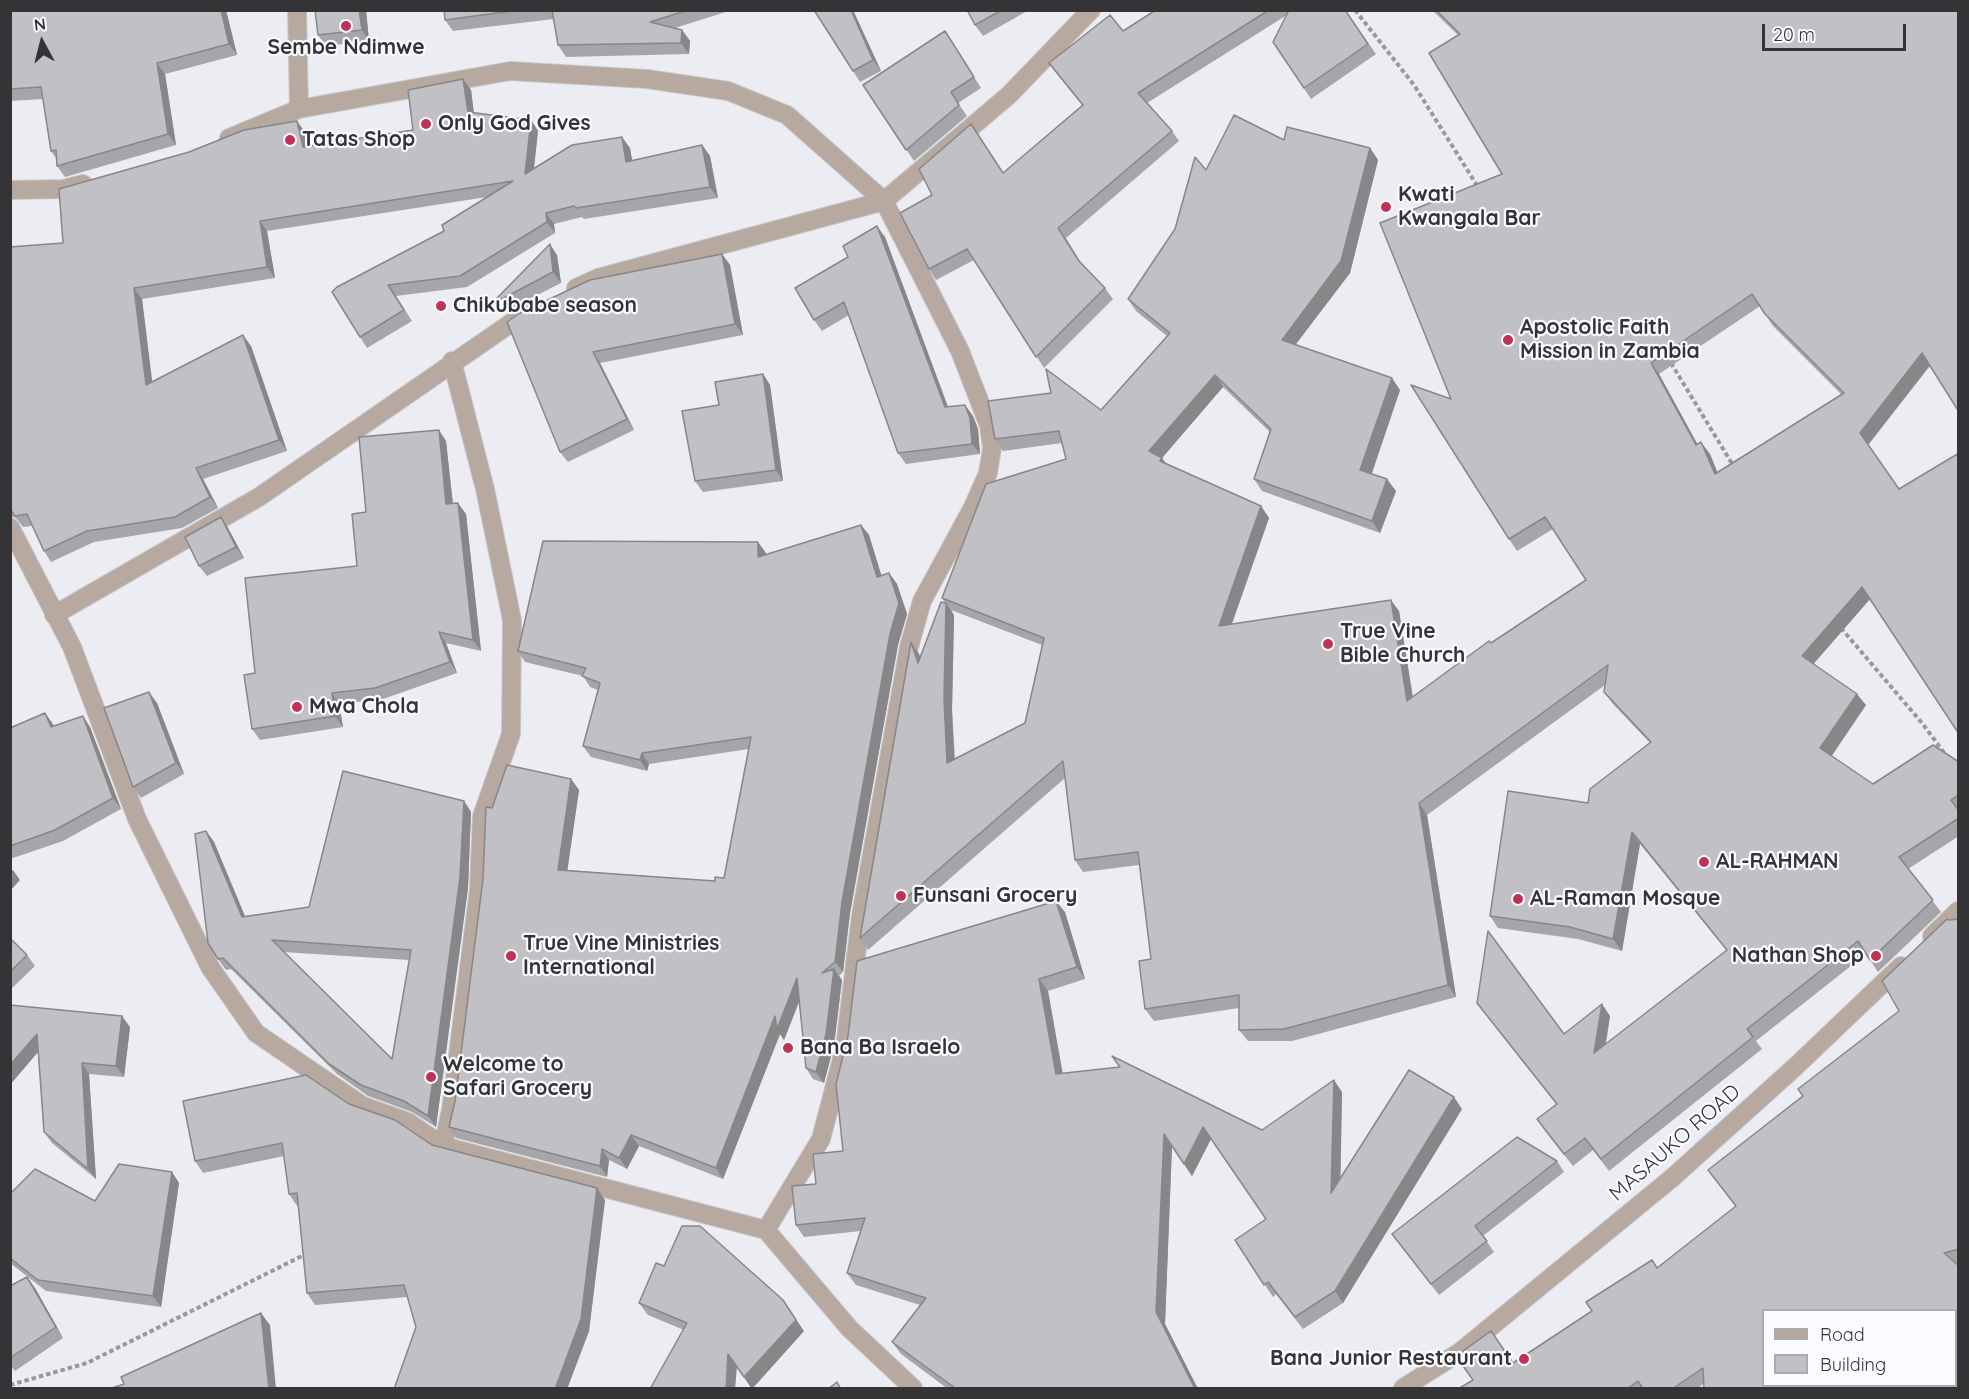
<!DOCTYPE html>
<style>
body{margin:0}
#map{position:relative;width:1969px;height:1399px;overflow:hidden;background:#ecedf2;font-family:Quicksand,sans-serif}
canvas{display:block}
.frame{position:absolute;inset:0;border:12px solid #343436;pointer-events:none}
.legend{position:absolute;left:1762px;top:1309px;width:195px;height:78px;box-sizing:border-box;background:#f9fbff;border:2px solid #aaabaf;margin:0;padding:8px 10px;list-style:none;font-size:18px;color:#343436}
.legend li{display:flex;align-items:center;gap:12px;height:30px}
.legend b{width:30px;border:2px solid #aaabaf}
.north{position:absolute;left:12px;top:12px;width:60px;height:60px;-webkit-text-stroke:4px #f9fbff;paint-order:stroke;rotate:353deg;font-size:16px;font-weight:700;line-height:24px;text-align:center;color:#343436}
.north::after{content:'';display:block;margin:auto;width:21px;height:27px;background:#343436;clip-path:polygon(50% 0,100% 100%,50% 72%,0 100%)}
.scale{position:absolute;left:1762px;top:24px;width:144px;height:27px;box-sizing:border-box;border:3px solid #343436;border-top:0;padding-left:8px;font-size:18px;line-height:21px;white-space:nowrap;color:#343436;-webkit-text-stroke:4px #f9fbff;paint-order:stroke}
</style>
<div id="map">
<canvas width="1969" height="1399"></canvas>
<div class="frame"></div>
<ul class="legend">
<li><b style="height:8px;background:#b7a8a0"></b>Road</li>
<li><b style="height:16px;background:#c1c0c4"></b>Building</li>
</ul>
<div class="north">N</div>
<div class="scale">20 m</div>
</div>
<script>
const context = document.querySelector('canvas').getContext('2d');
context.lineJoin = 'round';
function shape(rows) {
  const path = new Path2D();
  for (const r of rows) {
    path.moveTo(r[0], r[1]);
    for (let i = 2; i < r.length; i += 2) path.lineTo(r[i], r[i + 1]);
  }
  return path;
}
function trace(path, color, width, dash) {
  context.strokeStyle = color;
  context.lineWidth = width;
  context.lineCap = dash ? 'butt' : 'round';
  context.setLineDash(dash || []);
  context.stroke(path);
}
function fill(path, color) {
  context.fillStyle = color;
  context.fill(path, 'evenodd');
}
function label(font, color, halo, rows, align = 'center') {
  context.font = font + ' Quicksand,sans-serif';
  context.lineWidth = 4.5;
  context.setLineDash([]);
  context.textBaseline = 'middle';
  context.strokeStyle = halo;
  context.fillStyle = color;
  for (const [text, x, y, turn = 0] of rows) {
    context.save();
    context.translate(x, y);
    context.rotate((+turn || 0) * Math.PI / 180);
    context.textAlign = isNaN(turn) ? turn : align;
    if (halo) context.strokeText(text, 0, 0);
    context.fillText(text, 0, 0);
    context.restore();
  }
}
const minor = shape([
 [297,10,299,109],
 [229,138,299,109,510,71,647,79,728,91,787,115,884,201,960,351,989,426,992,448,988,473,973,507,922,601,909,647,861,915,845,1047,821,1139,766,1230],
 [10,190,64,189,83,184],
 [576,288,598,278,884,201,1009,95,1091,10],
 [10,527,72,647,137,819,210,967,256,1033,363,1106,408,1122,443,1146,766,1230,849,1328,913,1388],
 [54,615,259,497,527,312],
 [1932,936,1958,911],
 [443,1146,451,1110,479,889,482,816,511,734,512,620,485,489,452,361],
 [1403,1388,1460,1352,1672,1178,1795,1067,1901,966]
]);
trace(minor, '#c7c8cc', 20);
trace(shape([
 [1355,10,1414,85,1478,187],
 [1671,363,1734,467],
 [1841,628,1922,723,1945,754],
 [10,1385,87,1363,308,1253]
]), '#99999d', 4, [4.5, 3]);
trace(minor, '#b7a8a0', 18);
fill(shape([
 [10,10,226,10,237,55,165,74,176,145,65,177,57,166,56,158,51,151,43,99,10,101],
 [366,10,369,41,326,46,318,35],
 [444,10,732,10,675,28,682,30,690,41,689,54,566,57,558,45,554,19,453,31,445,20],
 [814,10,853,10,881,71,860,82],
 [967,10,1029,10,983,36,975,25],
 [1156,10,1345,10,1376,54,1311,99,1273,42,1287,15,1147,103,1172,131,1179,141,1066,238,1081,263,1105,288,1113,299,1044,368,974,260,936,280,929,269,932,195,979,135,1003,173,1082,105,1057,74,1049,63,1123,31],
 [1432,10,1937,10,1930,366,1868,445,1870,599,1813,664,1866,705,1831,756,1873,784,1959,762,1959,836,1908,869,1941,912,1878,972,1866,954,1756,1041,1762,1049,1609,1171,1593,1150,1573,1166,1545,1131,1537,1119,1556,1104,1486,1015,1477,1003,1564,1034,1610,1016,1606,1044,1727,951,1640,844,1622,951,1578,939,1498,928,1490,916,1588,803,1650,743,1613,704,1604,692,1605,685,1427,815,1456,997,1292,1041,1248,1041,1239,1030,1239,1008,1154,1021,1145,1009,1151,959,1139,865,1083,872,1075,860,1065,778,868,950,860,938,911,642,920,656,945,603,942,598,1066,459,1062,443,1003,451,995,439,1101,410,1167,336,1136,311,1128,299,1175,229,1206,170,1284,140,1370,148,1378,160,1350,273,1295,345,1400,390,1371,474,1396,491,1380,533,1262,491,1254,479,1270,432,1223,387,1162,458,1166,464,1261,506,1269,518,1232,624,1399,611,1413,697,1586,580,1553,529,1517,551,1509,539,1451,399,1502,174,1458,35],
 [1760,306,1773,326,1842,395,1717,472,1710,454,1697,444,1659,374],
 [951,610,1042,645,1025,723,955,759,952,710,954,615],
 [952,42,981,88,958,103,967,116,914,161,863,85],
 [463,79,471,90,474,113,531,120,538,131,534,168,630,148,632,160,702,145,710,156,718,198,584,219,582,217,554,224,555,233,467,287,396,296,412,321,367,348,332,292,444,231,487,197,267,231,275,278,142,299,152,382,251,346,287,451,203,479,218,508,182,528,94,542,51,562,44,551,32,526,23,527,16,518,10,516,10,455,63,243,305,132,308,146,413,130],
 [885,237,948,407,973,416,978,429,980,454,906,464,898,453,849,315,822,331,814,320],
 [722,254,730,265,743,335,600,363,634,430,568,462,560,452,507,322],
 [557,255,561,283,506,311,498,301],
 [763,374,770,385,783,481,703,492,695,481,719,405],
 [446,441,453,504,466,514,481,651,446,643,457,673,383,699,339,704,343,727,260,740,252,729,255,673,357,566,366,512],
 [221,517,228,528,244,558,207,576,199,566],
 [861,525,869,535,881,575,889,573,897,584,907,614,898,645,850,913,843,972,839,976,842,980,834,1045,824,1083,813,1079,806,1068,799,1002,784,1040,780,1034,723,1179,639,1146,627,1169,609,1160,607,1177,456,1138,449,1127,455,1101,492,808,571,779,579,790,567,870,715,881,724,878,749,749,649,764,647,771,591,757,583,746,598,690,590,687,583,676,525,662,518,651,766,553,766,555],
 [157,703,184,774,141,798,133,787],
 [53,724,53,726,90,727,121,809,63,841,10,859,10,728],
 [464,801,471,812,468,888,436,1127,412,1112,368,1096,337,1074,231,969,226,970,218,959,206,831,214,842,245,917,309,907],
 [283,952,409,960,392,1059],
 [1065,912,1085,979,1048,991,1062,1073,1262,1130,1342,1092,1340,1179,1462,1109,1343,1303,1303,1329,1276,1294,1273,1297,1235,1240,1266,1219,1211,1139,1192,1176,1172,1146,1165,1324,1198,1389,948,1389,901,1354,892,1342,920,1305,856,1285,847,1273,861,1231,804,1237,796,1225,816,1184,843,1151],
 [1959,919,1959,1262,1703,1384,1697,1389,1458,1389,1513,1363,1657,1268,1736,1207,1708,1170,1802,1096,1899,1011,1949,920],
 [10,938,27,955,35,966,10,990],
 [10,1005,130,1027,124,1077,89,1074,96,1179,52,1143,44,1132,38,1052],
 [349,1104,432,1145,605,1200,589,1331,567,1389,394,1389,416,1327,407,1297,315,1305,307,1293,298,1205,297,1206,289,1194,284,1156,203,1173,195,1161],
 [1557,1161,1564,1172,1483,1236,1494,1252,1439,1295,1392,1234],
 [172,1172,179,1183,161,1307,46,1291,10,1263,10,1194,95,1201],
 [10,1286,35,1288,63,1338,15,1371,10,1365],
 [639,1303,804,1331,752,1389,736,1366,735,1389,650,1389,684,1330,648,1315]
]), '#a6a5a9');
fill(shape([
 [221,10,226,10,237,55,229,44],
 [359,10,366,10,369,41,362,30],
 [851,10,853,10,881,71,873,60],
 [682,30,690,41,689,54,681,43],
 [157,63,165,74,176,145,168,134],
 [463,79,471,90,475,123,468,112],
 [531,120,538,131,532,185,525,174],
 [297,121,305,132,310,158,303,147],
 [622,137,630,148,634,173,626,162],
 [702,145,710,156,718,198,710,187],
 [1370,148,1378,160,1350,273,1290,352,1282,340],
 [546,213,554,224,555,233,547,222],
 [260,221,267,231,275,278,267,267],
 [877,226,885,237,952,418,945,407],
 [550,244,557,255,561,283,553,272],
 [722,254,730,265,743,335,735,324],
 [134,288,142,299,154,396,146,385],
 [243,335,251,346,287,451,279,440],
 [593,352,600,363,634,430,627,419],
 [1922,353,1930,365,1868,445,1860,433],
 [1651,363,1659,374,1704,456,1696,445],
 [763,374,770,385,783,481,776,470],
 [1215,375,1223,387,1162,458,1170,469,1149,451],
 [1392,378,1400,390,1369,482,1360,470],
 [965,405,973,416,978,429,980,454,972,444],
 [439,430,446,441,454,515,446,504],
 [1701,442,1710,454,1723,486,1715,474],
 [196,468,203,479,218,508,210,497],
 [1387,479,1396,491,1380,533,1372,521],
 [458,503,466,514,481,651,473,640],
 [1261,506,1269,518,1227,637,1219,626],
 [221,517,228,528,244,558,236,547],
 [861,525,869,535,885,587,877,577],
 [758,542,766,553,766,568,758,557],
 [889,573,897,584,907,614,898,645,850,913,843,972,835,962,842,902],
 [1862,587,1870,599,1810,668,1802,656],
 [1391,600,1399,611,1415,712,1407,701],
 [946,603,954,615,952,710,955,775,947,763,944,699],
 [439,632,446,643,457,673,450,662],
 [911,642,919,654,926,674,918,663],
 [149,692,157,703,184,774,176,763],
 [332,693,339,704,343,727,335,716],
 [1857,694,1866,705,1829,760,1820,748],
 [45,713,53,724,59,738,51,727],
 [83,716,90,727,121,809,113,798],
 [642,753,649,764,647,771,640,760],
 [571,779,579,790,566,880,558,870],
 [464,801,471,812,468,888,436,1127,428,1116],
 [1419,803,1427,815,1456,997,1448,985],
 [206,831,214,842,250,928,242,917],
 [1632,832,1640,844,1622,951,1613,939],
 [13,870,20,880,10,891,10,872],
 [1056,901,1065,912,1085,979,1077,967],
 [834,969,842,980,834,1045,824,1083,816,1072],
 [797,978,804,989,784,1040,780,1034,723,1179,716,1168,775,1016],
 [1039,979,1048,991,1065,1086,1056,1074],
 [1602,1004,1610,1016,1602,1064,1594,1053],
 [122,1016,130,1027,124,1077,116,1066],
 [37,1034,44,1045,10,1085,10,1065],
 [82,1063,89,1074,96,1179,88,1169],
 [1334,1080,1342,1092,1340,1205,1331,1193],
 [1454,1097,1462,1109,1343,1303,1335,1291],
 [1203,1127,1211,1139,1192,1176,1184,1164],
 [1164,1134,1172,1146,1165,1324,1198,1389,1195,1389,1156,1312],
 [631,1135,639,1146,627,1169,619,1158],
 [602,1149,609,1160,607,1177,600,1166],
 [172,1172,179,1183,161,1307,153,1296],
 [597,1188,605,1200,589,1331,567,1389,555,1389],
 [27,1277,35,1288,63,1338,56,1327],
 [783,1300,804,1331,752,1389,744,1377],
 [261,1313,270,1325,276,1389,269,1389],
 [1959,1316,1959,1337,1956,1334,1956,1320],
 [728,1354,737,1366,735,1389,726,1389]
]), '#878689');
const building = shape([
 [10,10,221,10,229,44,157,63,168,134,57,166,56,150,51,151,41,87,10,89,10,10],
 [315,10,359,10,362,30,318,35,315,10],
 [444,10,519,10,445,20,444,10],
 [552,10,688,10,650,22,682,30,681,43,558,45,552,10],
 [814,10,851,10,873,60,853,71,814,10],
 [967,10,1002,10,975,25,967,10],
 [1156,10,1269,10,1138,93,1172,131,1058,228,1079,261,1105,288,1036,357,967,249,929,269,900,213,932,195,919,169,971,124,1003,173,1083,105,1049,63,1110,15,1123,31,1156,10],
 [1289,10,1345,10,1368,44,1304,88,1273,42,1289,10],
 [1436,10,1959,10,1959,412,1922,353,1860,433,1899,489,1959,453,1959,734,1862,587,1802,656,1857,694,1820,748,1873,784,1933,745,1959,762,1959,795,1951,800,1959,811,1959,818,1899,857,1933,900,1870,960,1858,941,1747,1029,1753,1037,1601,1159,1585,1138,1564,1154,1537,1119,1557,1104,1477,1003,1488,931,1564,1034,1602,1004,1594,1053,1727,950,1632,832,1613,939,1570,927,1490,916,1508,791,1588,803,1590,789,1651,742,1604,692,1608,665,1419,803,1448,985,1284,1029,1239,1030,1239,995,1145,1009,1139,961,1151,959,1138,852,1075,860,1063,761,860,938,911,642,918,663,941,602,946,603,944,699,947,763,1025,723,1044,638,942,598,986,484,1066,459,1059,431,995,439,988,401,1051,393,1046,369,1101,410,1170,333,1128,299,1175,229,1195,157,1206,170,1234,115,1284,140,1287,127,1370,148,1341,261,1282,340,1392,378,1360,470,1387,479,1372,521,1254,479,1271,429,1215,375,1149,451,1162,458,1160,461,1261,506,1219,626,1391,600,1407,701,1489,641,1491,643,1586,580,1545,517,1509,539,1411,385,1451,399,1380,223,1502,174,1429,53,1460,34,1436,10],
 [1752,294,1765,314,1844,393,1715,474,1701,442,1696,445,1651,363,1752,294],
 [945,31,974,77,951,92,959,105,906,150,863,85,945,31],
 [463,79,468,112,531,120,525,174,572,145,622,137,626,162,702,145,710,187,576,208,574,206,546,213,547,222,460,276,388,285,404,310,360,337,332,292,337,287,444,231,442,225,513,181,260,221,267,267,134,288,146,385,243,335,279,440,196,468,210,497,175,517,87,531,44,551,27,514,15,516,10,509,10,455,11,455,10,451,10,247,63,243,59,189,189,152,244,130,297,121,303,147,413,130,408,90,463,79],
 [877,226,945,407,965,405,970,418,972,444,898,453,844,302,814,320,795,288,848,257,843,246,877,226],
 [550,244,553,272,498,301,497,298,550,244],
 [722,254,735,324,593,352,627,419,560,452,507,322,520,313,590,280,722,254],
 [763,374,776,470,695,481,682,411,719,405,715,382,763,374],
 [439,430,446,504,458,503,473,640,439,632,450,662,375,688,332,693,335,716,252,729,244,675,255,673,245,578,357,566,352,514,366,512,359,437,439,430],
 [221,517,236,547,199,566,185,537,221,517],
 [861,525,877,577,889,573,899,603,890,634,842,902,835,962,822,973,834,969,826,1034,816,1072,806,1068,797,978,777,1029,775,1016,716,1168,631,1135,619,1158,602,1149,600,1166,449,1127,455,1101,483,879,486,807,492,808,507,765,571,779,558,870,715,881,715,877,724,878,751,737,642,753,640,760,583,746,600,683,582,676,586,668,518,651,543,541,758,542,758,557,861,525],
 [149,692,176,763,133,787,104,708,149,692],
 [45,713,51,727,83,716,113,798,55,830,10,846,10,728,45,713],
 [343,771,464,801,460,877,428,1116,404,1101,361,1085,329,1064,223,958,218,959,208,943,195,834,206,831,242,917,309,907,343,771],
 [272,940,411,950,392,1059,272,940],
 [1056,901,1077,967,1039,979,1056,1074,1120,1067,1112,1056,1262,1130,1334,1080,1331,1193,1409,1070,1454,1097,1335,1291,1295,1317,1268,1282,1264,1285,1235,1240,1266,1219,1203,1127,1184,1164,1164,1134,1156,1312,1195,1389,954,1389,955,1388,892,1342,926,1298,847,1273,865,1218,796,1225,792,1186,816,1184,813,1154,843,1151,836,1084,848,1036,857,961,1056,901],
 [1947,919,1949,920,1959,919,1959,1249,1944,1253,1959,1266,1959,1316,1956,1320,1956,1311,1764,1311,1764,1386,1956,1386,1956,1326,1959,1325,1959,1389,1704,1389,1703,1368,1672,1389,1643,1389,1638,1381,1627,1389,1458,1389,1473,1380,1463,1366,1463,1351,1491,1331,1513,1363,1592,1311,1586,1302,1652,1260,1657,1268,1736,1206,1708,1170,1803,1096,1798,1089,1899,1011,1882,981,1947,919],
 [10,938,27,955,10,972,10,938],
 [10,1005,122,1016,116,1066,82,1063,88,1169,44,1132,37,1034,10,1065,10,1005],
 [306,1075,349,1104,395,1120,432,1145,597,1188,581,1319,555,1389,394,1389,416,1327,404,1285,307,1293,297,1193,289,1194,282,1143,195,1161,183,1101,306,1075],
 [1517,1137,1557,1161,1475,1226,1487,1241,1431,1284,1392,1234,1517,1137],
 [119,1164,172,1172,153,1296,38,1280,10,1258,10,1194,35,1169,95,1201,119,1164],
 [682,1226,700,1226,783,1300,796,1320,744,1377,728,1354,726,1389,650,1389,687,1323,639,1303,656,1263,664,1266,682,1226],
 [27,1277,56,1327,10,1358,10,1286,27,1277],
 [261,1313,269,1389,109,1389,124,1384,121,1377,261,1313],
 [837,1382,841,1389,828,1389,837,1382]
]);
fill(building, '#c1c0c4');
trace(building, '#878689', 1.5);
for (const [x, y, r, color] of [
 [346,26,6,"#c13257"],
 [426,124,6,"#c13257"],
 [290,140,6,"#c13257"],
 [1386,207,6,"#c13257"],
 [441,306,6,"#c13257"],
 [1508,340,6,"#c13257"],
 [1328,644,6,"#c13257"],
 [297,707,6,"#c13257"],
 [1704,862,6,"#c13257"],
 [901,896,6,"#c13257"],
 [1518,899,6,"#c13257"],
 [511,956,6,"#c13257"],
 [1876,956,6,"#c13257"],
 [788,1048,6,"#c13257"],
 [431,1077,6,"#c13257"],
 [1524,1359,6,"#c13257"]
]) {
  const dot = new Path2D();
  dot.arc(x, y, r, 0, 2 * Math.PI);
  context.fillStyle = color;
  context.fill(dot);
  trace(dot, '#f9fbff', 2);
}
label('bold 21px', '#343436', '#f9fbff', [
 ["Sembe Ndimwe",346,48,"center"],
 ["Only God Gives",438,124],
 ["Tatas Shop",302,140],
 ["Kwati",1398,195],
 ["Kwangala Bar",1398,219],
 ["Chikubabe season",453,306],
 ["Apostolic Faith",1520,328],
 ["Mission in Zambia",1520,352],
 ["True Vine",1340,632],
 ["Bible Church",1340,656],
 ["Mwa Chola",309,707],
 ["AL-RAHMAN",1716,862],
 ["Funsani Grocery",913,896],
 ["AL-Raman Mosque",1530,899],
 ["True Vine Ministries",523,944],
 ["International",523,968],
 ["Nathan Shop",1864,956,"right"],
 ["Bana Ba Israelo",800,1048],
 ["Welcome to",443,1065],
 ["Safari Grocery",443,1089],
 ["Bana Junior Restaurant",1512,1359,"right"]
], 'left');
label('21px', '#343436', '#f9fbff', [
 ["MASAUKO ROAD",1675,1143,-41]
]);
</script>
